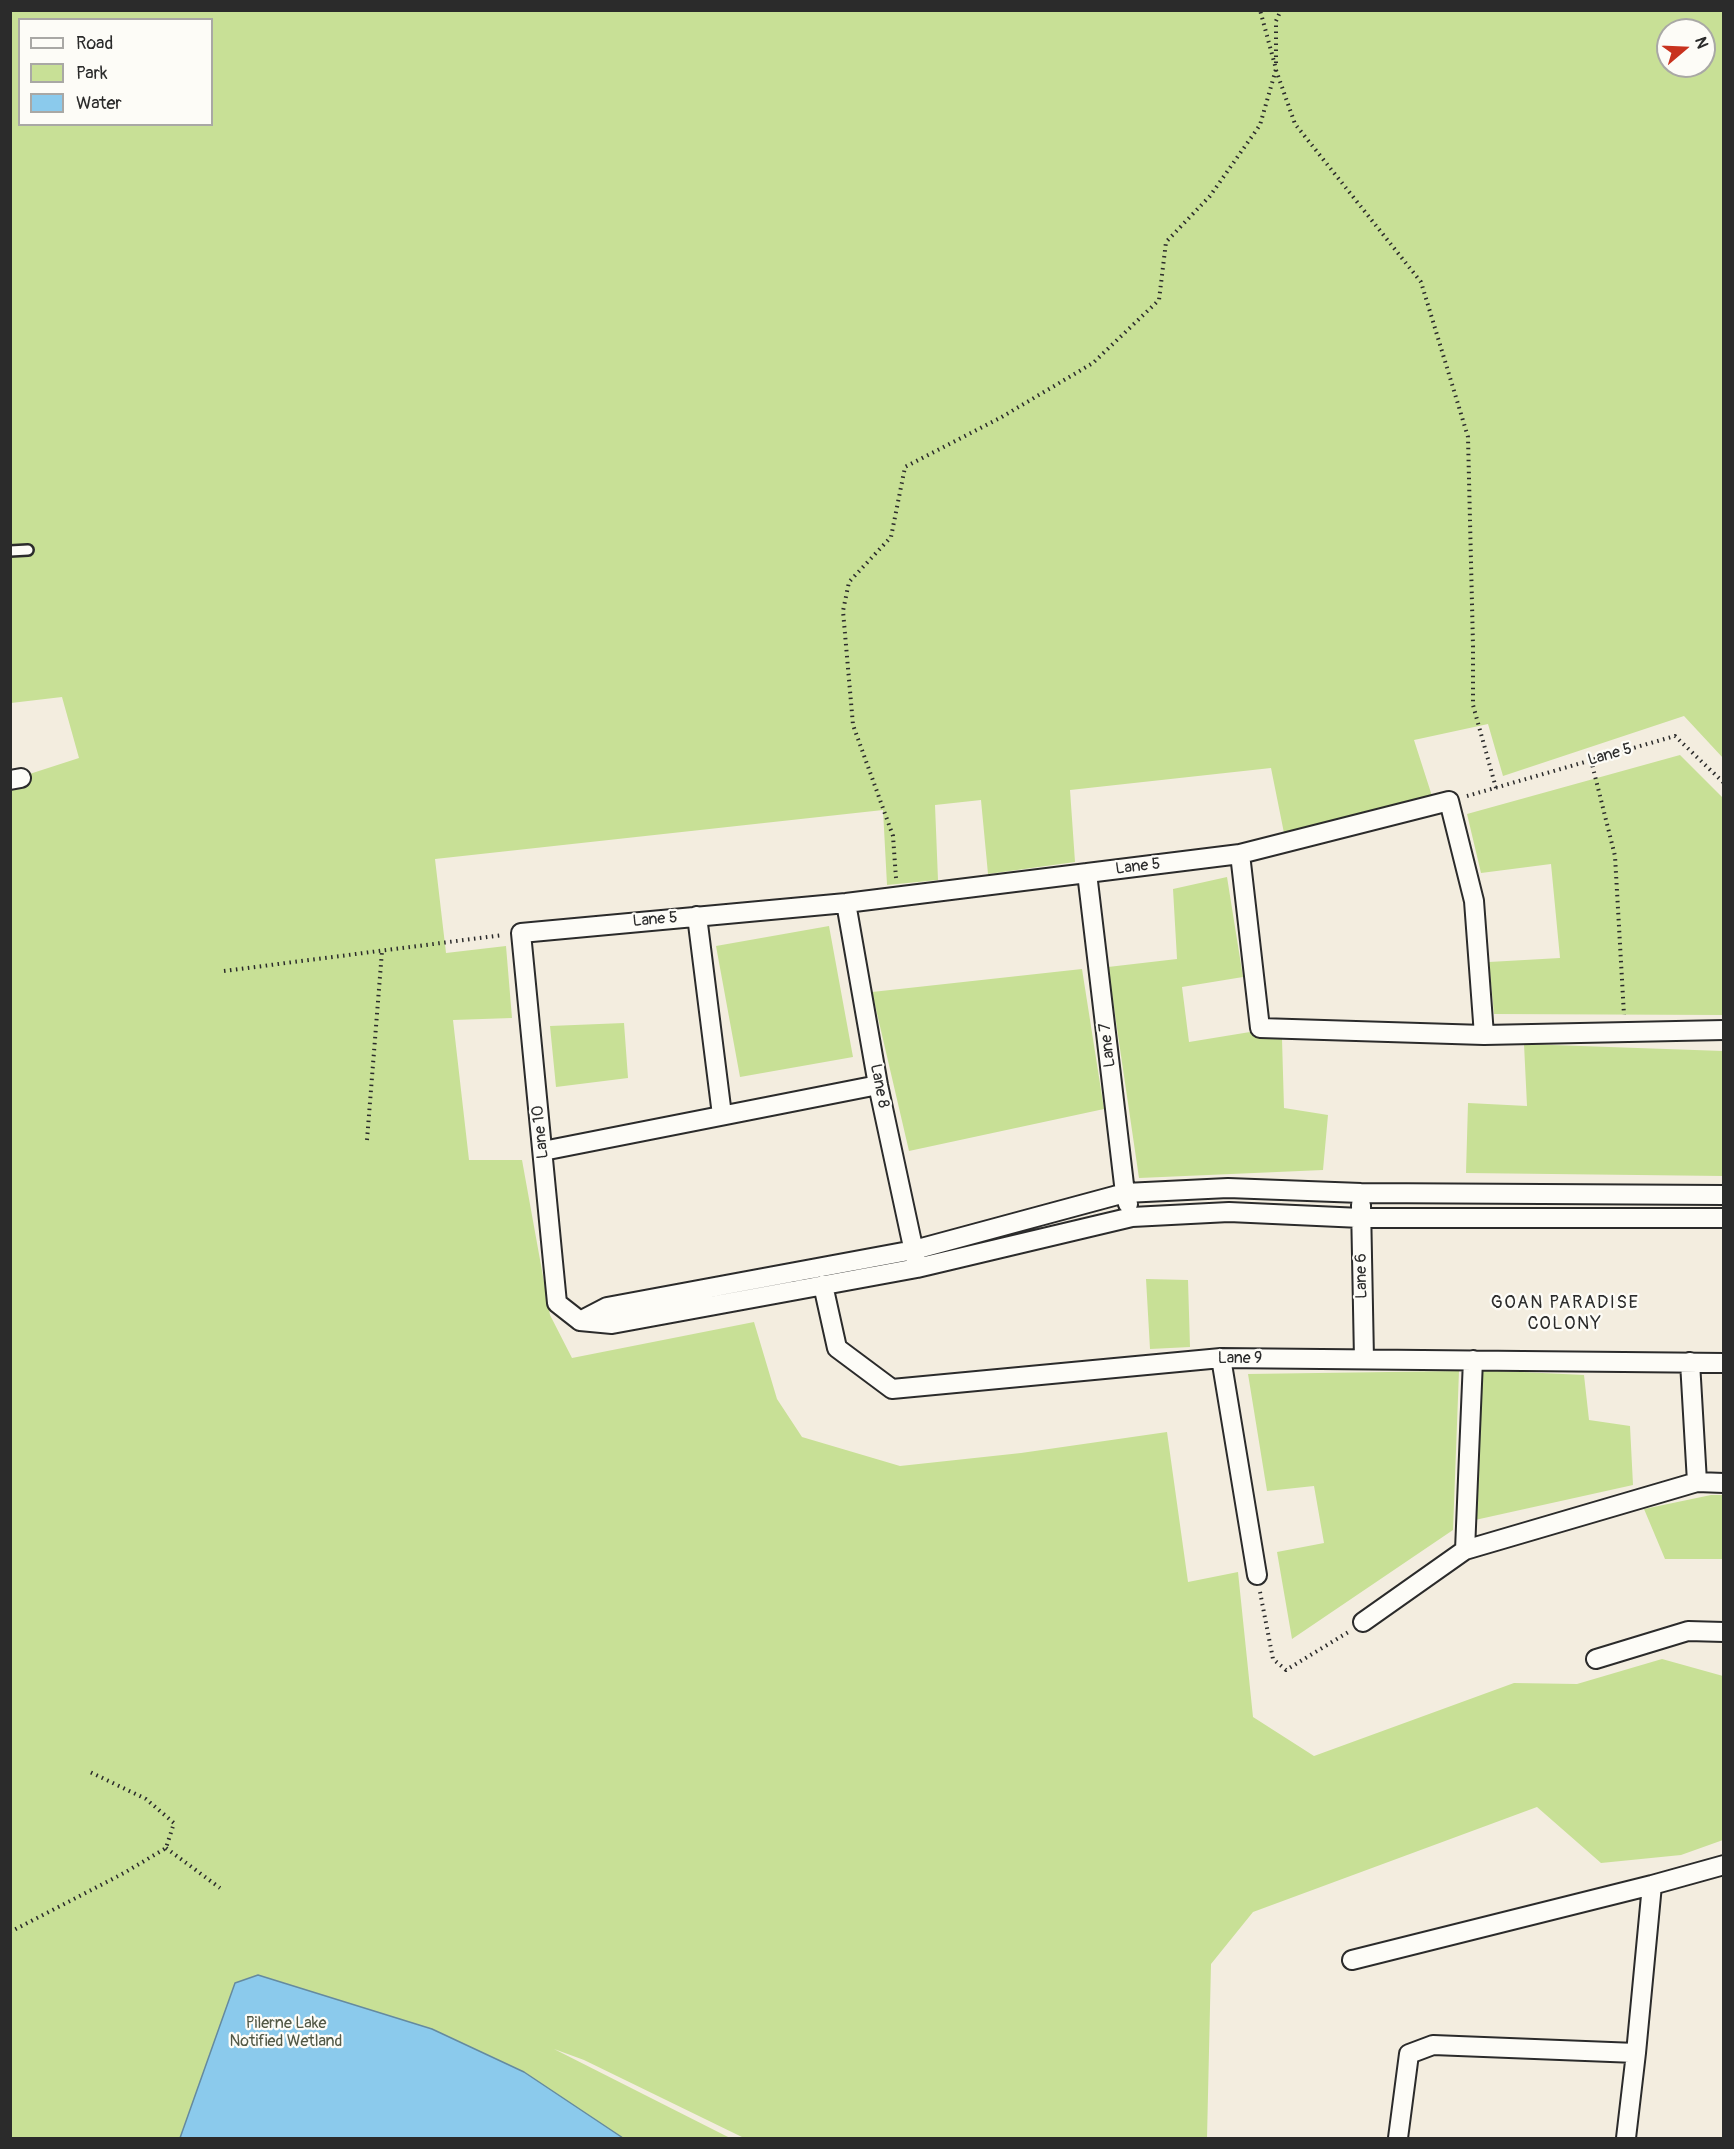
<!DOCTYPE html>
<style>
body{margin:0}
#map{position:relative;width:1734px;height:2149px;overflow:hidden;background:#f3eddf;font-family:Pangolin,sans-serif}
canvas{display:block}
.frame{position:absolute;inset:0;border:12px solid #2b2b2b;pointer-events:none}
.legend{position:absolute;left:18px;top:18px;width:195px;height:108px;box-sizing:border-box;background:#fdfcf7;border:2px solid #a9a8a5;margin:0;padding:8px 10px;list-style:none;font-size:18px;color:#2b2b2b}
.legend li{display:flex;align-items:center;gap:12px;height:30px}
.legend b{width:30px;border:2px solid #a9a8a5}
.north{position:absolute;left:1656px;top:18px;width:60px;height:60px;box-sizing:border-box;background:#fdfcf7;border:2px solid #a9a8a5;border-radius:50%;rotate:71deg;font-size:16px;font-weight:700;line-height:24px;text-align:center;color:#2b2b2b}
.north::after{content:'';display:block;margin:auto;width:21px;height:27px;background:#c8321e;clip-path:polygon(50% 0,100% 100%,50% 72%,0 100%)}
</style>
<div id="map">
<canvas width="1734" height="2149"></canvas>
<div class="frame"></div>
<ul class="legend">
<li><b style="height:8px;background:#fdfcf7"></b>Road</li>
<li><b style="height:16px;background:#c8e096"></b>Park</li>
<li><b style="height:16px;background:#8bcaec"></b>Water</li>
</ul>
<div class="north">N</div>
</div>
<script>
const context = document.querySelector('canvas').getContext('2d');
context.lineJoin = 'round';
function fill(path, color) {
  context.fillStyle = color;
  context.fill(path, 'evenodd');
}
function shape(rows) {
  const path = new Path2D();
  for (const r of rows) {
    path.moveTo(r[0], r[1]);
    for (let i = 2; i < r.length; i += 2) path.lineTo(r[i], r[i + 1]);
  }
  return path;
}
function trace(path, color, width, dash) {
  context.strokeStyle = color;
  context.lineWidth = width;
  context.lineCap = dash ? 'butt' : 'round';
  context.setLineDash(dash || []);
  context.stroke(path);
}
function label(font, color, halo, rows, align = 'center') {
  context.font = font + ' Pangolin,sans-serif';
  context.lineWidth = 4.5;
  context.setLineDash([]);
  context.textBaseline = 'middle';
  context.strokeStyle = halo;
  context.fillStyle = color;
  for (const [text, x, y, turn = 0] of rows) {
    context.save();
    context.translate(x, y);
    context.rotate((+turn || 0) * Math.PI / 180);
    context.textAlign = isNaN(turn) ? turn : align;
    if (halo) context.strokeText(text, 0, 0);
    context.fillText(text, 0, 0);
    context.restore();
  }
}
fill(shape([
 [10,11,1723,11,1723,758,1684,716,1503,776,1488,724,1414,740,1432,796,1284,833,1271,768,1070,790,1075,862,988,874,981,800,935,805,938,880,887,885,883,810,435,859,446,953,506,946,512,1018,453,1020,469,1160,522,1160,550,1315,572,1358,754,1322,777,1399,802,1437,900,1466,1021,1453,1167,1432,1188,1582,1238,1572,1253,1717,1314,1756,1514,1683,1577,1684,1662,1659,1723,1676,1723,1840,1681,1855,1601,1863,1537,1807,1253,1912,1211,1964,1207,2138,744,2138,584,2060,554,2049,730,2138,11,2138,11,780,79,758,62,697,11,703],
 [20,20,212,20,212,124,20,124],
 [1668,30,1704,30,1704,66,1668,66],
 [1680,755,1723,798,1723,1015,1494,1014,1489,962,1560,958,1551,864,1481,873,1467,814],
 [1227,877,1243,977,1182,987,1189,1042,1250,1032,1282,1039,1284,1108,1328,1115,1323,1170,1139,1178,1108,967,1177,959,1173,889],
 [829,926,853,1057,740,1077,716,946],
 [1082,969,1104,1109,909,1151,872,992],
 [624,1023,628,1078,556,1087,550,1026],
 [1524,1044,1723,1051,1723,1176,1466,1173,1468,1103,1527,1106],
 [1146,1279,1188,1280,1190,1347,1150,1349],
 [1480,1370,1584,1375,1589,1420,1630,1426,1633,1485,1475,1520],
 [1459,1371,1453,1530,1292,1639,1277,1552,1324,1543,1314,1486,1267,1491,1248,1374],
 [1711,1495,1723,1495,1723,1559,1665,1559,1644,1509]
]), '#c8e096');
const water = shape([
 [258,1975,432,2029,524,2072,623,2138,180,2138,235,1983,258,1975]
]);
fill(water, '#8bcaec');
trace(water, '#658a9f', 1.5);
const service = shape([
 [10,551,28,550]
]);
const minor = shape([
 [10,780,21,778],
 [1240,854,1260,1028,1484,1035,1724,1030],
 [1087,873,1125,1193,1128,1204],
 [846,903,878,1085,916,1261],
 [697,916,722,1115],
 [543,1151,878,1085],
 [1361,1205,1364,1359],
 [823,1285,837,1348,892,1389,1221,1358,1724,1363],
 [580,1321,557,1303,521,933,846,903,1240,854,1449,801,1474,901,1484,1035],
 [580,1321,607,1307,914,1250,1125,1193,1228,1188,1361,1193,1724,1195],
 [580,1321,612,1324,917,1268,1132,1217,1229,1212,1361,1218,1724,1218],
 [1221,1358,1257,1575],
 [1690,1362,1697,1482],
 [1465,1550,1473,1360],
 [1363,1622,1465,1550,1697,1482,1724,1483],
 [1596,1659,1688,1631,1724,1632],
 [1352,1960,1652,1885,1724,1865],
 [1398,2138,1409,2054,1433,2045,1636,2053,1652,1885],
 [1626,2138,1636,2053]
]);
trace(service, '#2b2b2b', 14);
trace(minor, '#2b2b2b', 22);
trace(shape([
 [1276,63,1276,21,1281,10],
 [1276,70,1295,124,1421,282,1468,437,1473,646,1473,705,1496,788],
 [1591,760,1615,856,1624,1015],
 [1467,796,1675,736,1724,783],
 [896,878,893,836,853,725,843,611,849,582,891,537,905,467,1000,418,1093,363,1159,300,1166,242,1210,196,1260,125,1276,69,1260,10],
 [224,971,503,935],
 [367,1140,382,951],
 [1260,1592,1273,1659,1286,1670,1350,1631],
 [166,1848,220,1888],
 [10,1932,124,1873,166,1848,174,1823,146,1799,90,1772]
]), '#2b2b2b', 4, [1.5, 4.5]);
trace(service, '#fdfcf7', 9);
trace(minor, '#fdfcf7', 18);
label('16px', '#2b2b2b', '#fdfcf7', [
 ["Lane 5",1610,755,-16],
 ["Lane 5",1138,867,-7],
 ["Lane 5",655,920,-5],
 ["Lane 7",1108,1045,-97],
 ["Lane 8",879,1086,79],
 ["Lane 10",541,1132,-96],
 ["Lane 6",1362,1276,-91],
 ["Lane 9",1240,1359]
]);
label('16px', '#525846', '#fdfcf7', [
 ["Pilerne Lake",286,2024],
 ["Notified Wetland",286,2042]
]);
context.letterSpacing = '1.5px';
label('18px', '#2b2b2b', '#fdfcf7', [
 ["GOAN PARADISE",1565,1303],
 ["COLONY",1565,1324]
]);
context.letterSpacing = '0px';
</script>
